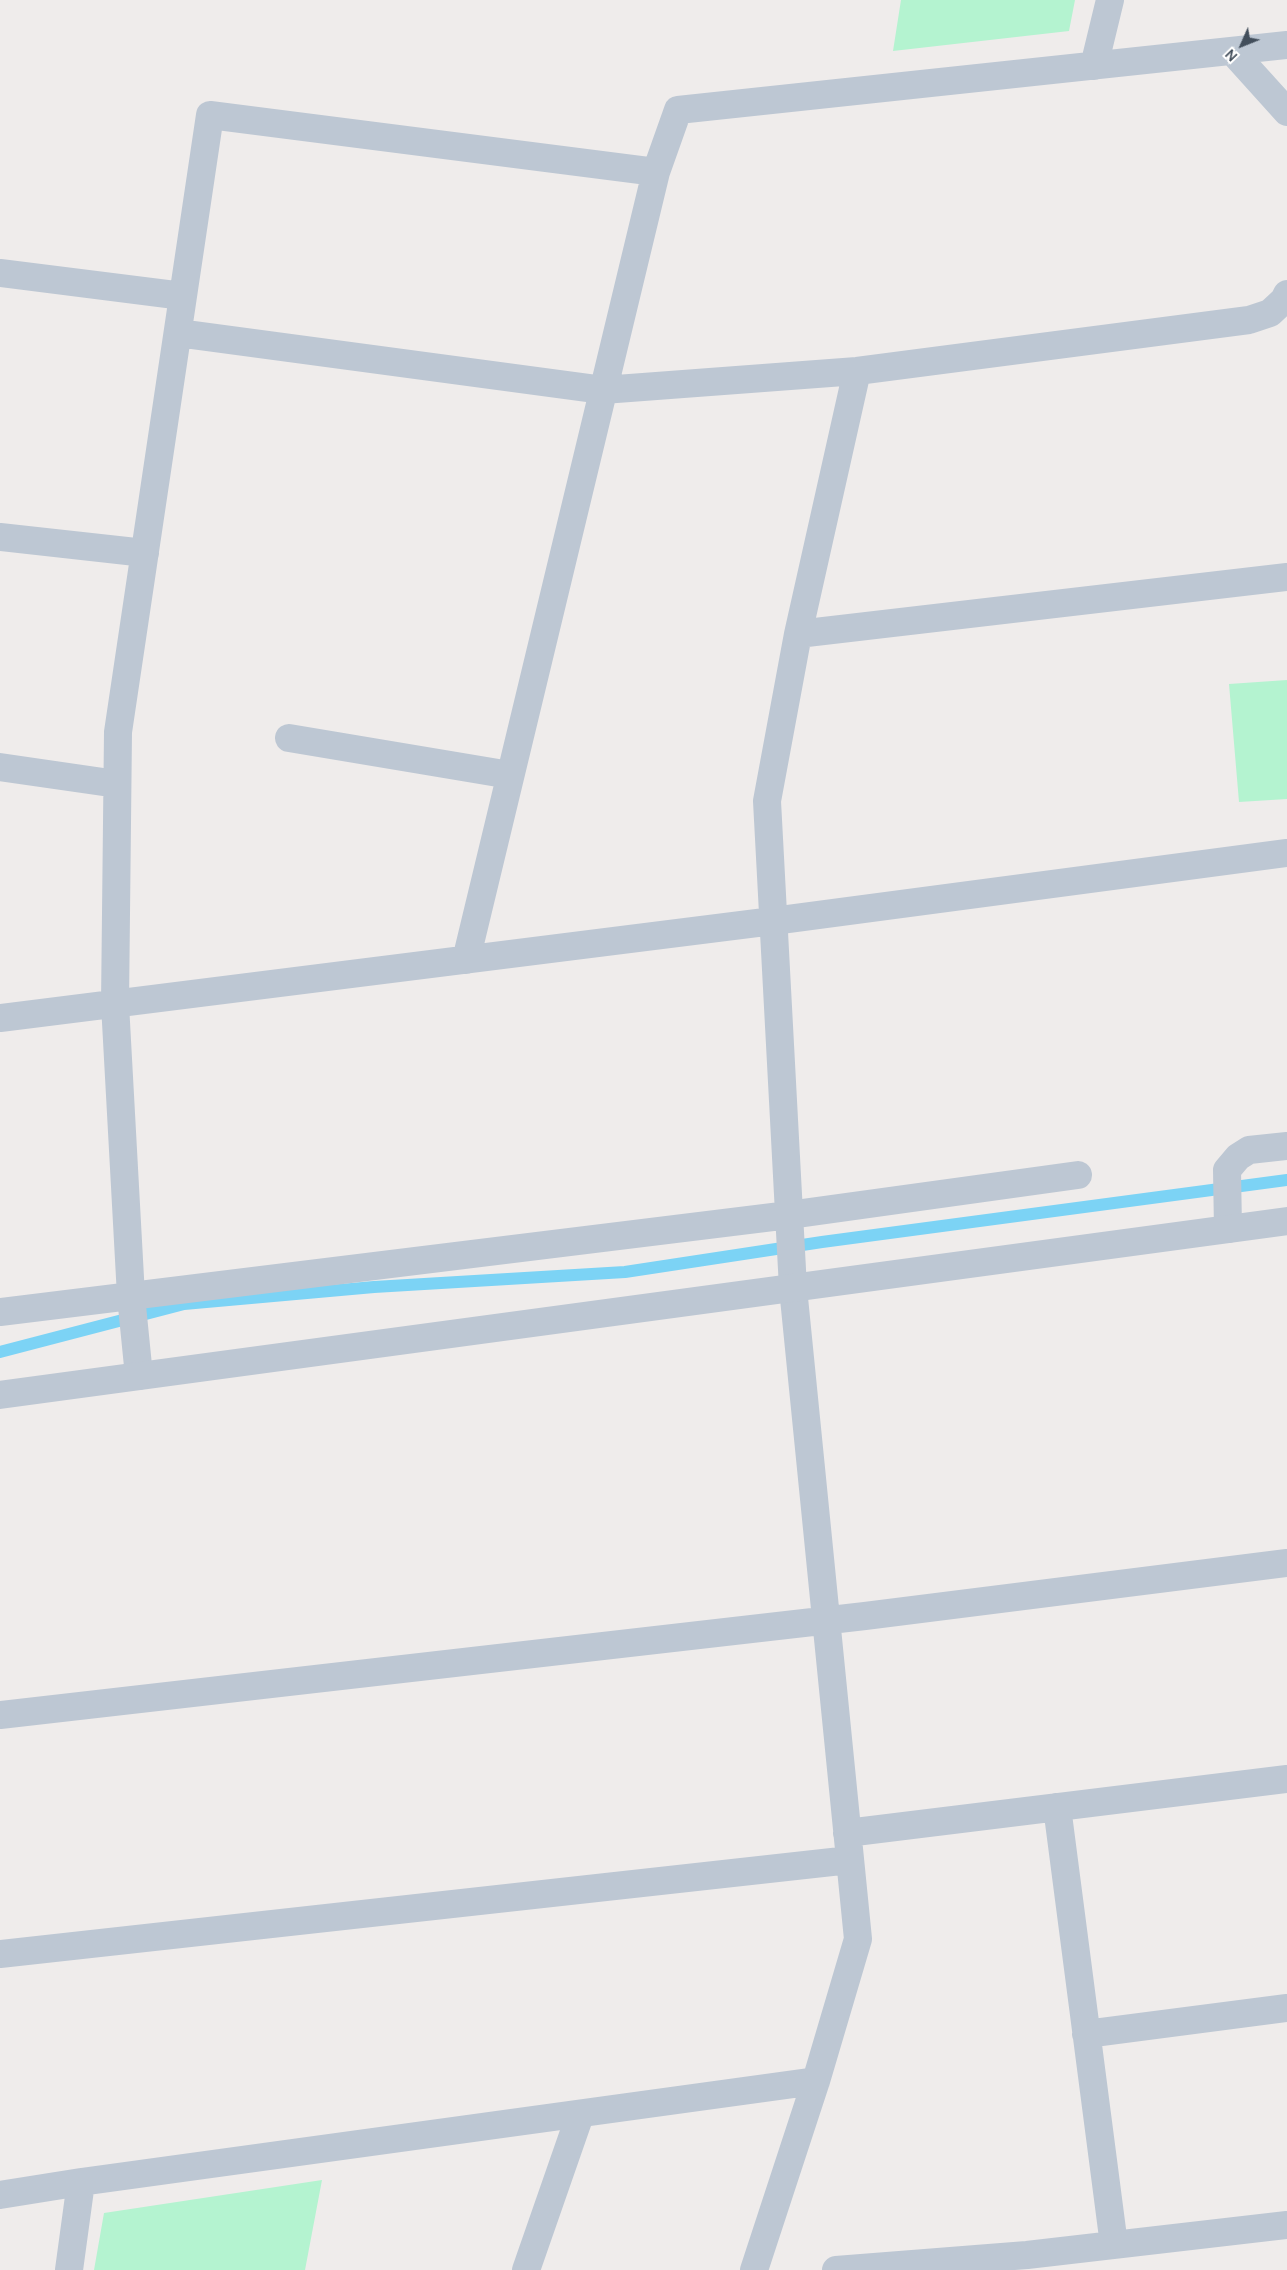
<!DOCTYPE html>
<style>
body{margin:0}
#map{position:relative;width:1287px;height:2270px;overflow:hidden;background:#efeceb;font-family:Manrope,sans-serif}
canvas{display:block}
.north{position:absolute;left:1217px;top:20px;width:50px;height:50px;-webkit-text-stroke:4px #fff;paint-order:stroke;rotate:226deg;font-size:14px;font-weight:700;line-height:20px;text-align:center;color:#424e5b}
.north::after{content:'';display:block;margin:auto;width:18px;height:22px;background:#424e5b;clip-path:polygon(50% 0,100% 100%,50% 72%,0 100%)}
</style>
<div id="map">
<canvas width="1287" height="2270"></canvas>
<div class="north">N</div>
</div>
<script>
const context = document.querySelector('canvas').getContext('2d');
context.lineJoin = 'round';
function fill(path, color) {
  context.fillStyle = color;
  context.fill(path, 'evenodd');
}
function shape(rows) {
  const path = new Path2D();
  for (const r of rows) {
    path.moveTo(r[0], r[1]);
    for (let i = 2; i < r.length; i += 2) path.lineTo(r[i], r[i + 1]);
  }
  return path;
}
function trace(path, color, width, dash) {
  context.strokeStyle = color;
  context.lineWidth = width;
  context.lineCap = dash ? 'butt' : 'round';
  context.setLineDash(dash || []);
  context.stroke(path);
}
fill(shape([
 [901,0,1075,0,1069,31,893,51],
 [1287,680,1287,799,1239,802,1229,684],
 [322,2180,305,2270,94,2270,104,2213]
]), '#b4f3d0');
trace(shape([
 [0,1352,184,1304,374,1287,625,1272,822,1242,1287,1180]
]), '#7cd3f5', 12);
trace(shape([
 [1232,51,1287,112],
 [1094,66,1110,0],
 [0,273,183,296],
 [178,333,603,390,857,371,1249,320,1270,313,1284,300,1287,294],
 [0,537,145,553],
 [798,634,1287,577],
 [289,738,510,775],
 [0,767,117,784],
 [466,960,656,172,678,110,1287,45],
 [0,1018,773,921,1287,853],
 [1228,1229,1227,1170,1238,1157,1249,1150,1287,1146],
 [0,1312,789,1215,1078,1175],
 [139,1376,131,1296,115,1004,118,732,210,115,656,172],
 [0,1715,865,1616,1287,1563],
 [1057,1807,1114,2245],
 [847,1833,1287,1779],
 [0,1954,850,1860],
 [1086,2034,1287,2008],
 [0,2195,81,2182,816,2081],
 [69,2270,81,2182],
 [526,2270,580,2115],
 [754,2270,816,2081,858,1939,793,1288,767,801,798,634,857,371],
 [836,2270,1027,2255,1287,2225]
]), '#bdc7d3', 28);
trace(shape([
 [0,1395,1287,1221]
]), '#bdc7d3', 28);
</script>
